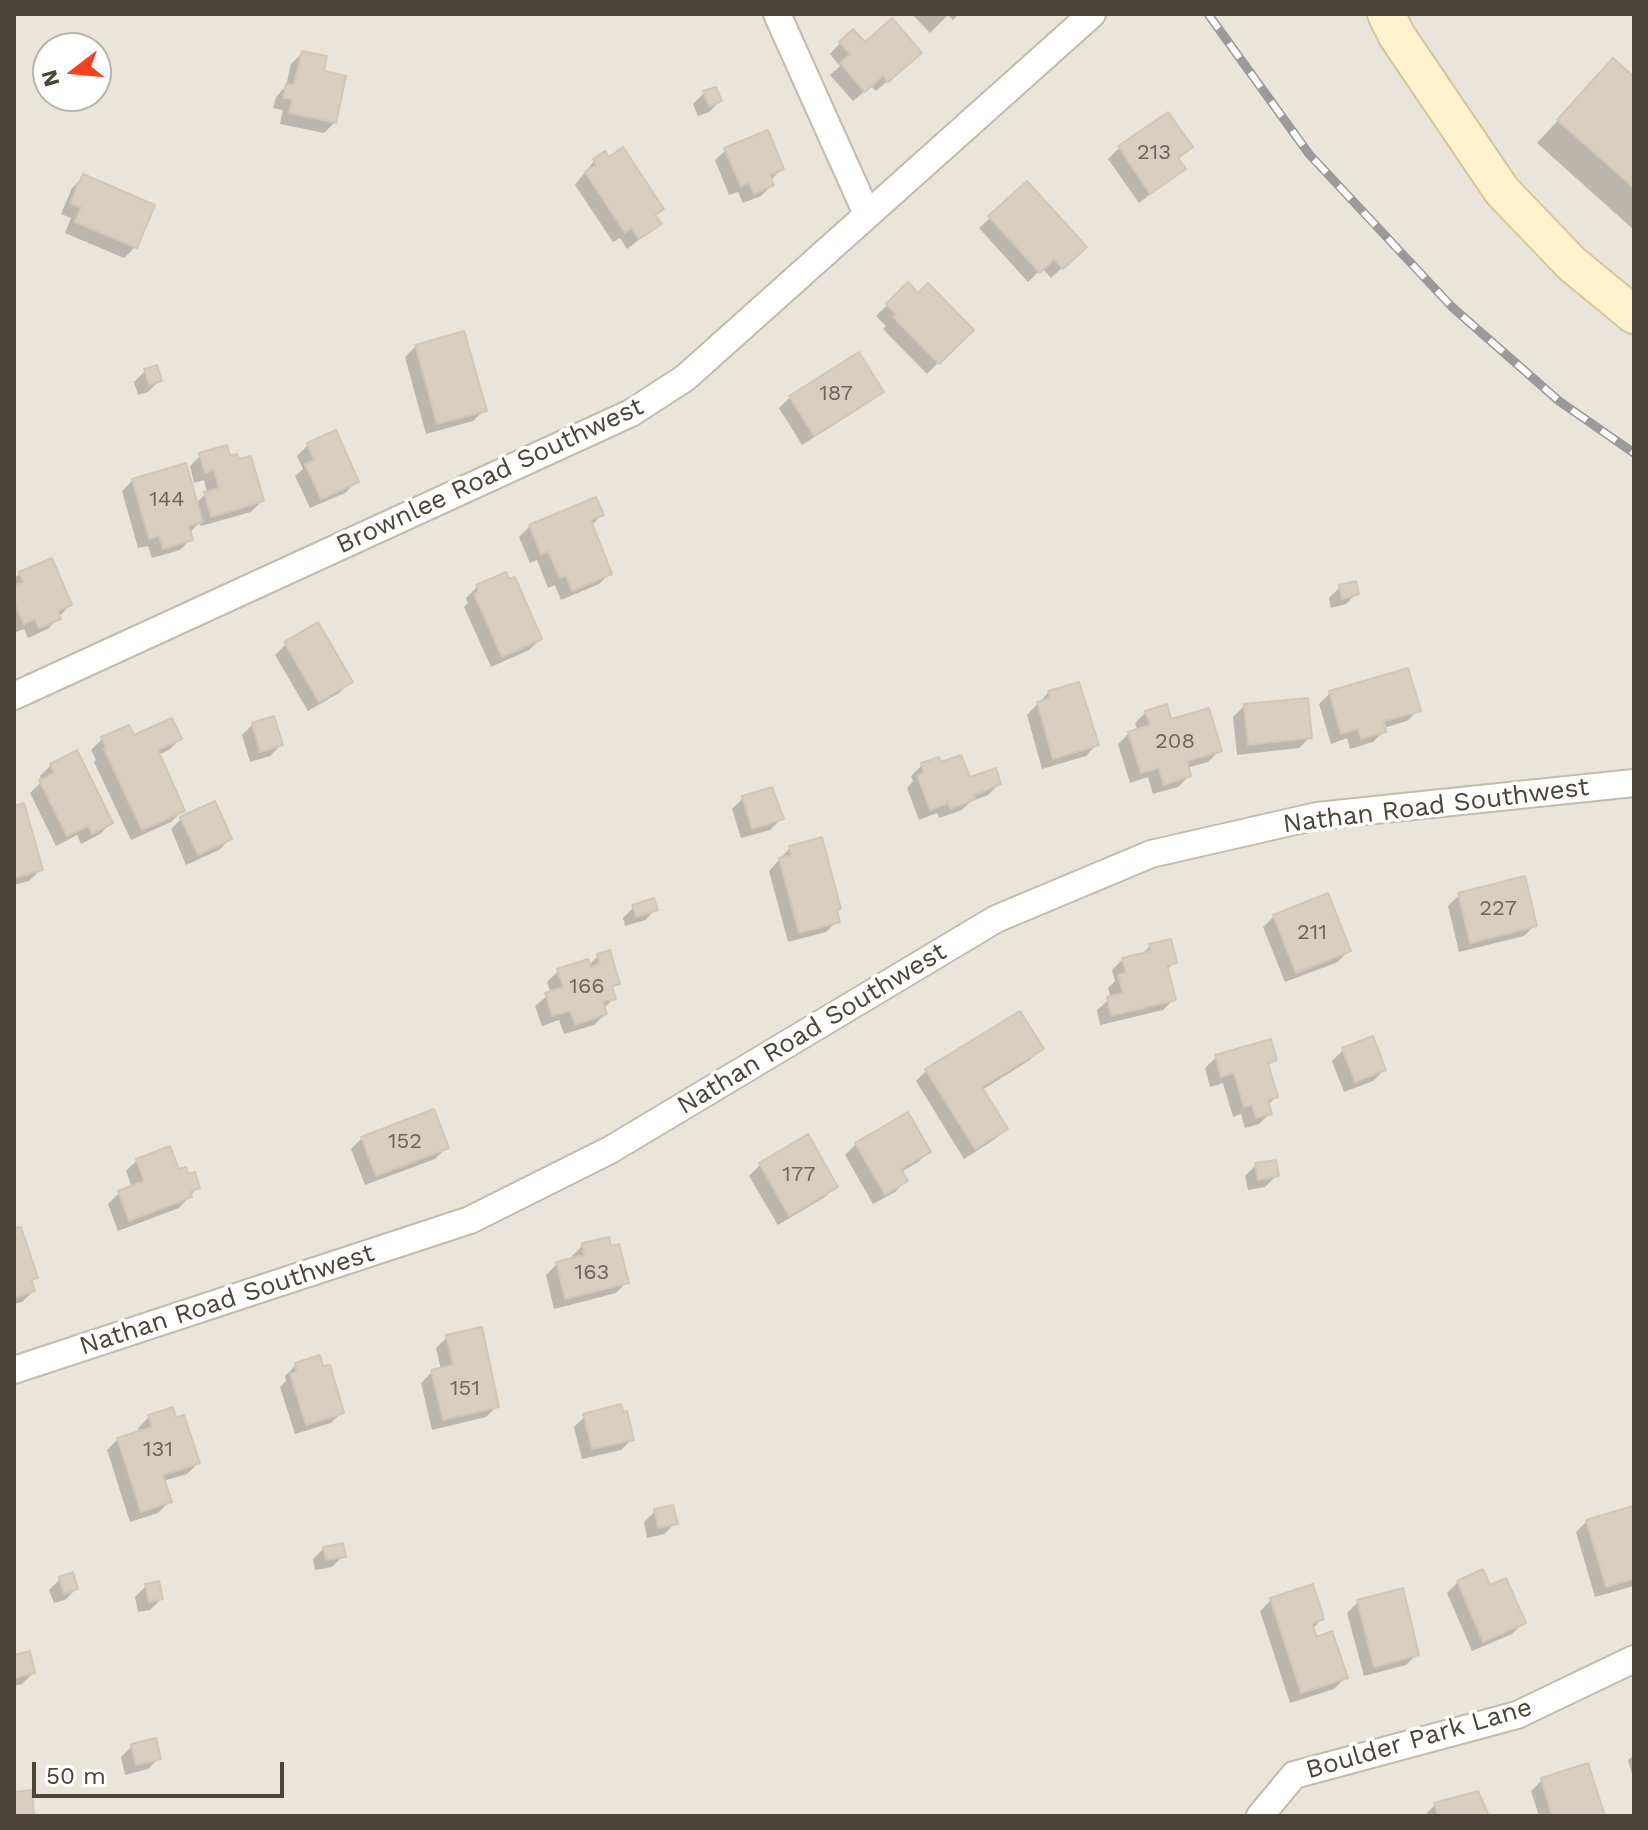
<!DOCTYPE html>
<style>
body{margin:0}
#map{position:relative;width:1648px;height:1830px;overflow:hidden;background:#f6f3ec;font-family:"Work Sans",sans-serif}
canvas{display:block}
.frame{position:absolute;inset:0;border:16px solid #4b4439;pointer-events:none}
.north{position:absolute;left:32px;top:32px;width:80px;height:80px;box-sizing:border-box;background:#fff;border:2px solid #b7b4b0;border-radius:50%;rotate:254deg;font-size:22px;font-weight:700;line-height:32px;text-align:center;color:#4b4439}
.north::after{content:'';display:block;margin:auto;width:28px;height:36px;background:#fc3f1d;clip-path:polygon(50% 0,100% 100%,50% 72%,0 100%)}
.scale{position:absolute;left:32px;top:1762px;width:252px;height:36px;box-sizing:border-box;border:4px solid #4b4439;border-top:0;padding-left:10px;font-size:24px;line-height:28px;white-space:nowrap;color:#4b4439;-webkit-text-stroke:6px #fff;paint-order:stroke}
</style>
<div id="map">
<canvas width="1648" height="1830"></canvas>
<div class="frame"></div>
<div class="north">N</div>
<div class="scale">50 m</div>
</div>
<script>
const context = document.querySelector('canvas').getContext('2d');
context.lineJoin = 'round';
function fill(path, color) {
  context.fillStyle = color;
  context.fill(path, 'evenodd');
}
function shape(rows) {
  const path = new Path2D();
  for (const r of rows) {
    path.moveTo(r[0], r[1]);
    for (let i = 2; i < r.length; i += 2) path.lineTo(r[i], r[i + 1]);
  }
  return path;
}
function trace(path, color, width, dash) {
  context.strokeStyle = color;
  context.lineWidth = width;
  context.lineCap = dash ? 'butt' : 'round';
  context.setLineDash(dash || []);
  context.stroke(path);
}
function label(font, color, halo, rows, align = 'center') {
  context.font = font + ' "Work Sans",sans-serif';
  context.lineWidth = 7;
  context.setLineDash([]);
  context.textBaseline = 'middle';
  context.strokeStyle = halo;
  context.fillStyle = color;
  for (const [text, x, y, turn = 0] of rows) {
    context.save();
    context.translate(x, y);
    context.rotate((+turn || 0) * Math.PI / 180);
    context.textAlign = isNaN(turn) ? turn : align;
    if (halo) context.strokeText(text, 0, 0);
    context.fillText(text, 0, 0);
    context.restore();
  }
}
fill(shape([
 [14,14,1634,14,1634,1816,14,1816],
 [48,48,96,48,96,96,48,96]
]), '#eae5da');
fill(shape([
 [912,14,959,14,953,20,948,15,930,33],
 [840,43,864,45,908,63,876,91,871,86,853,101,830,75,840,66,830,54],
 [302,53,321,73,335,122,324,133,280,124,283,110,273,108,276,97,286,86,291,64],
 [1613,61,1634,80,1634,230,1537,143],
 [704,93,720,101,709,112,698,116,693,104],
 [1168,114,1190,147,1177,160,1183,169,1139,203,1108,159,1119,148],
 [726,150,782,168,770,181,772,185,761,196,743,203,738,192,729,195,715,160],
 [594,161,661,209,654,216,659,224,627,249,620,238,613,242,575,185],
 [83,177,152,206,135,247,124,258,65,233,71,218,61,214,72,188],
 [990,218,1073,258,1051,278,1042,268,1028,282,979,228],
 [908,285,918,296,971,330,927,374,883,329,886,326,876,316],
 [416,346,484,410,473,421,426,434,405,357],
 [145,371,159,381,148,392,138,395,134,382],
 [881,392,870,402,802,445,779,408,790,397],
 [308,445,356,482,345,493,310,508,295,476,303,469,297,456],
 [201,455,229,458,262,501,251,512,201,526,199,523,189,533,191,539,180,550,152,558,148,546,138,548,122,491,133,480,195,504,207,493,204,480,194,483,190,466],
 [601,515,591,526,610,573,599,584,561,600,555,585,548,588,537,560,530,563,519,537,530,526],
 [20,573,70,605,48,629,28,638,24,629,14,633,14,579],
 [477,587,540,639,529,650,491,667,464,607,468,603,466,598],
 [1340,587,1357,593,1346,604,1331,608,1329,598],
 [286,644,350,682,339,693,308,711,275,655],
 [1049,692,1096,745,1086,756,1042,769,1027,715],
 [1330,693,1418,710,1407,721,1383,728,1384,731,1373,742,1350,749,1347,738,1331,744,1319,704],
 [1244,706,1310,737,1299,748,1237,755,1233,717],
 [1146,712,1170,722,1219,751,1208,762,1187,768,1189,776,1178,787,1153,794,1148,777,1130,783,1118,744,1129,733,1138,731,1135,723],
 [253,724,281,745,270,756,250,762,242,735],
 [133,738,180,739,169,750,158,755,182,811,171,822,131,840,94,762,96,760,91,750,102,739],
 [940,764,969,780,999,784,988,795,970,802,962,810,939,818,937,813,919,820,907,788,913,781,911,776,922,765],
 [51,765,111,823,100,834,81,844,77,835,56,846,30,793,42,781,40,776],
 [743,798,781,819,770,830,741,838,732,809],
 [14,808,40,870,29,881,14,885],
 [182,818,230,839,219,850,186,865,171,829],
 [790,848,837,921,826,932,788,942,769,871],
 [1459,895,1535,925,1524,936,1459,952,1448,906],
 [634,907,656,909,645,920,625,926,623,918],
 [1274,916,1348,951,1338,962,1285,982,1263,927],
 [1150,946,1175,962,1167,970,1174,999,1163,1010,1100,1025,1097,1010,1111,998,1108,988,1115,981,1112,970,1123,959,1141,955],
 [598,956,618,983,611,990,614,998,603,1009,605,1014,594,1025,564,1034,559,1020,542,1026,535,1006,551,993,547,982,558,971,588,966],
 [1041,1049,1030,1060,982,1090,1006,1129,995,1139,964,1159,916,1081,927,1070],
 [1343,1050,1384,1070,1373,1081,1344,1092,1332,1061],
 [1216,1057,1274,1060,1267,1067,1276,1097,1268,1105,1270,1113,1259,1124,1245,1128,1241,1114,1233,1117,1223,1083,1210,1087,1205,1068],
 [807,1137,836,1186,825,1197,778,1225,749,1176,760,1165],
 [362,1138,446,1148,435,1159,365,1185,351,1149],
 [856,1144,929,1152,918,1162,901,1172,906,1181,895,1192,873,1204,845,1155],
 [137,1160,177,1172,198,1187,179,1208,118,1231,108,1204,119,1193,132,1188,126,1171],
 [1256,1165,1276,1176,1265,1187,1248,1190,1245,1176],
 [14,1232,36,1278,30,1283,33,1291,22,1302,14,1304],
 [583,1245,627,1282,616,1293,554,1309,546,1275,557,1264,573,1260,572,1256],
 [447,1337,497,1406,486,1417,432,1430,421,1383,432,1372,441,1370,436,1348],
 [296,1365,342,1412,331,1423,295,1434,280,1387,286,1381,285,1376],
 [585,1416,632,1439,621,1450,582,1459,574,1427],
 [149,1417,175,1420,198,1463,187,1474,163,1481,169,1502,158,1513,130,1522,107,1450,118,1439,139,1433,138,1428],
 [1632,1509,1634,1517,1634,1586,1595,1597,1576,1532,1587,1521],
 [655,1511,675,1523,664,1534,647,1538,644,1522],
 [324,1548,343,1556,332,1567,315,1570,313,1559],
 [60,1579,76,1589,65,1600,54,1603,49,1590],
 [1458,1582,1488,1587,1523,1623,1512,1634,1472,1651,1447,1593],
 [146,1586,161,1599,150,1610,138,1612,135,1597],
 [1271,1600,1322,1619,1312,1629,1315,1639,1345,1678,1334,1689,1290,1703,1260,1611],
 [1358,1602,1417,1654,1406,1665,1364,1676,1347,1613],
 [14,1657,33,1673,22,1684,14,1686],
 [132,1746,159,1758,148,1769,125,1775,121,1757],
 [1634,1755,1634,1781,1628,1760],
 [1542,1780,1603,1816,1539,1816,1531,1791],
 [1435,1805,1486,1816,1424,1816]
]), '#0003');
const building = shape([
 [892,18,922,53,888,82,883,76,865,92,840,63,850,54,839,42,853,29,865,42,892,18],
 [302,51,327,56,324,71,346,76,336,123,289,113,292,99,283,98,286,84,294,85,302,51],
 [1613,58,1634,77,1634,188,1557,120,1613,58],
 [716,87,722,101,709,106,703,91,716,87],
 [1168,112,1193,147,1178,158,1186,169,1150,194,1118,146,1168,112],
 [768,130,784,169,770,175,774,185,754,194,749,182,741,186,724,148,768,130],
 [623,147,664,209,655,215,662,224,639,239,631,228,625,233,585,172,596,165,593,159,605,151,609,157,623,147],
 [83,174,155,205,137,248,75,222,81,207,70,203,83,174],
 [1027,181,1087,247,1063,269,1054,259,1040,273,988,216,1027,181],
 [908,282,918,293,928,283,974,330,939,364,893,317,896,314,886,304,908,282],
 [464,331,487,411,437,424,415,345,464,331],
 [859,352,884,392,814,436,789,396,859,352],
 [157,365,162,381,149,385,144,369,157,365],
 [336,430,359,482,321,499,305,464,314,460,307,443,336,430],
 [227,445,230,456,237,454,239,459,251,456,264,501,211,517,204,492,219,488,214,470,205,473,199,453,227,445],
 [186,463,203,522,189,526,193,540,163,549,159,536,149,539,132,479,186,463],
 [596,497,604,515,591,520,612,574,572,591,566,576,560,578,548,551,541,554,529,525,596,497],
 [52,558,72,605,58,611,61,619,39,628,35,619,24,624,14,601,14,586,23,582,19,572,52,558],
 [506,572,509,579,515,577,542,639,502,657,474,594,479,592,476,585,506,572],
 [1356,581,1359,594,1342,599,1339,585,1356,581],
 [318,622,353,682,319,702,284,642,318,622],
 [1408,668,1421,711,1384,721,1386,732,1361,739,1358,729,1341,734,1329,691,1408,668],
 [1079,682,1099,745,1053,759,1037,702,1050,698,1048,691,1079,682],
 [1308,698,1312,738,1248,745,1244,704,1308,698],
 [1167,704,1171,719,1209,708,1222,751,1187,761,1191,776,1164,785,1159,768,1141,773,1128,732,1150,725,1145,711,1167,704],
 [274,716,283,745,260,752,252,723,274,716],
 [172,718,182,739,158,750,185,811,142,830,104,749,106,748,101,737,129,725,134,735,172,718],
 [77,750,113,823,92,834,88,826,67,836,39,780,54,773,50,764,77,750],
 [961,755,970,777,996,768,1001,784,974,795,976,799,950,809,948,803,930,810,917,775,924,773,921,763,939,757,941,762,961,755],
 [772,787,784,819,752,829,742,796,772,787],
 [215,801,232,839,198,855,180,817,215,801],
 [24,803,43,870,14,878,14,806,24,803],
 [822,837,841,909,837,910,840,922,799,933,779,858,791,855,789,846,822,837],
 [1525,876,1537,926,1470,943,1458,893,1525,876],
 [1328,893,1351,951,1296,973,1273,915,1328,893],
 [654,898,658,910,636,917,632,905,654,898],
 [1171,939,1177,963,1167,965,1176,1000,1111,1016,1107,997,1123,993,1118,975,1126,973,1122,958,1151,951,1149,944,1171,939],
 [610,950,620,984,612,986,616,999,603,1002,607,1014,575,1025,570,1011,552,1016,545,993,563,987,557,969,588,959,591,967,600,964,597,954,610,950],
 [1020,1011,1044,1049,982,1087,1008,1129,975,1149,925,1069,1020,1011],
 [1373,1036,1386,1070,1355,1082,1342,1048,1373,1036],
 [1271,1039,1277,1060,1268,1063,1278,1097,1268,1100,1272,1114,1256,1118,1252,1105,1244,1107,1234,1073,1221,1077,1215,1055,1271,1039],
 [434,1109,449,1148,376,1176,361,1137,434,1109],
 [908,1112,931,1152,901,1169,908,1181,885,1195,855,1143,908,1112],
 [808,1134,838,1187,789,1216,759,1163,808,1134],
 [170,1146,179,1169,186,1167,188,1174,195,1172,200,1188,190,1192,192,1197,129,1221,118,1191,144,1181,136,1159,170,1146],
 [1276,1160,1279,1176,1258,1180,1255,1163,1276,1160],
 [21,1227,38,1278,31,1280,35,1291,14,1298,14,1228,21,1227],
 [609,1237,611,1246,619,1244,629,1283,565,1299,556,1262,584,1255,582,1243,609,1237],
 [482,1327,499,1407,443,1420,431,1370,453,1365,446,1335,482,1327],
 [320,1355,323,1366,330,1365,344,1413,306,1425,290,1374,297,1372,295,1363,320,1355],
 [621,1404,623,1412,627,1411,634,1440,592,1449,583,1414,621,1404],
 [173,1407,176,1418,184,1415,200,1463,163,1475,172,1502,141,1512,117,1438,152,1427,148,1415,173,1407],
 [673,1505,678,1524,658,1528,654,1509,673,1505],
 [1633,1506,1634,1579,1606,1587,1586,1520,1633,1506],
 [343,1543,346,1557,326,1560,323,1547,343,1543],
 [1483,1569,1490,1585,1506,1578,1526,1623,1483,1642,1457,1581,1483,1569],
 [73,1572,78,1589,64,1594,59,1577,73,1572],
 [159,1581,163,1599,149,1602,145,1584,159,1581],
 [1313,1584,1324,1619,1312,1624,1317,1637,1332,1631,1348,1678,1301,1693,1270,1598,1313,1584],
 [1403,1588,1419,1655,1374,1667,1357,1600,1403,1588],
 [30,1651,35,1673,14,1678,14,1655,30,1651],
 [156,1738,161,1759,136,1765,131,1744,156,1738],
 [1588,1763,1605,1816,1552,1816,1541,1778,1588,1763],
 [32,1790,34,1816,14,1816,14,1792,32,1790],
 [1478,1791,1489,1816,1438,1816,1434,1803,1478,1791]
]);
fill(building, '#d8cfc1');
trace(building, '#d3c7b4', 2);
const street = shape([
 [777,14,867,214],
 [14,696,631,413,685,378,1092,14],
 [14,1370,470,1220,610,1150,996,919,1151,854,1317,816,1634,783],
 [1260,1816,1294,1775,1517,1715,1634,1659]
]);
const secondary = shape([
 [1386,14,1397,36,1502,191,1572,264,1634,315]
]);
trace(street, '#c2bbae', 30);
trace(secondary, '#d6c79b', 40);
trace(street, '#fff', 26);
trace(secondary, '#fff3cd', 36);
const rail = shape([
 [1208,14,1309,154,1452,307,1559,401,1634,453]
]);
trace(rail, '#9a9a9a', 9);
trace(rail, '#fff', 6, [18]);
label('22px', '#6e675b', null, [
 ["213",1154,153],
 ["187",836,394],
 ["144",167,500],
 ["208",1175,742],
 ["227",1498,909],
 ["211",1312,933],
 ["166",587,987],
 ["152",405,1142],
 ["177",799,1175],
 ["163",592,1273],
 ["151",465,1389],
 ["131",158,1450]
]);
label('26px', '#4b4439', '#fff', [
 ["Brownlee Road Southwest",490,476,-25],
 ["Nathan Road Southwest",1436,806,-7],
 ["Nathan Road Southwest",812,1029,-31],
 ["Nathan Road Southwest",227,1300,-18],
 ["Boulder Park Lane",1419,1739,-16]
]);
</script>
